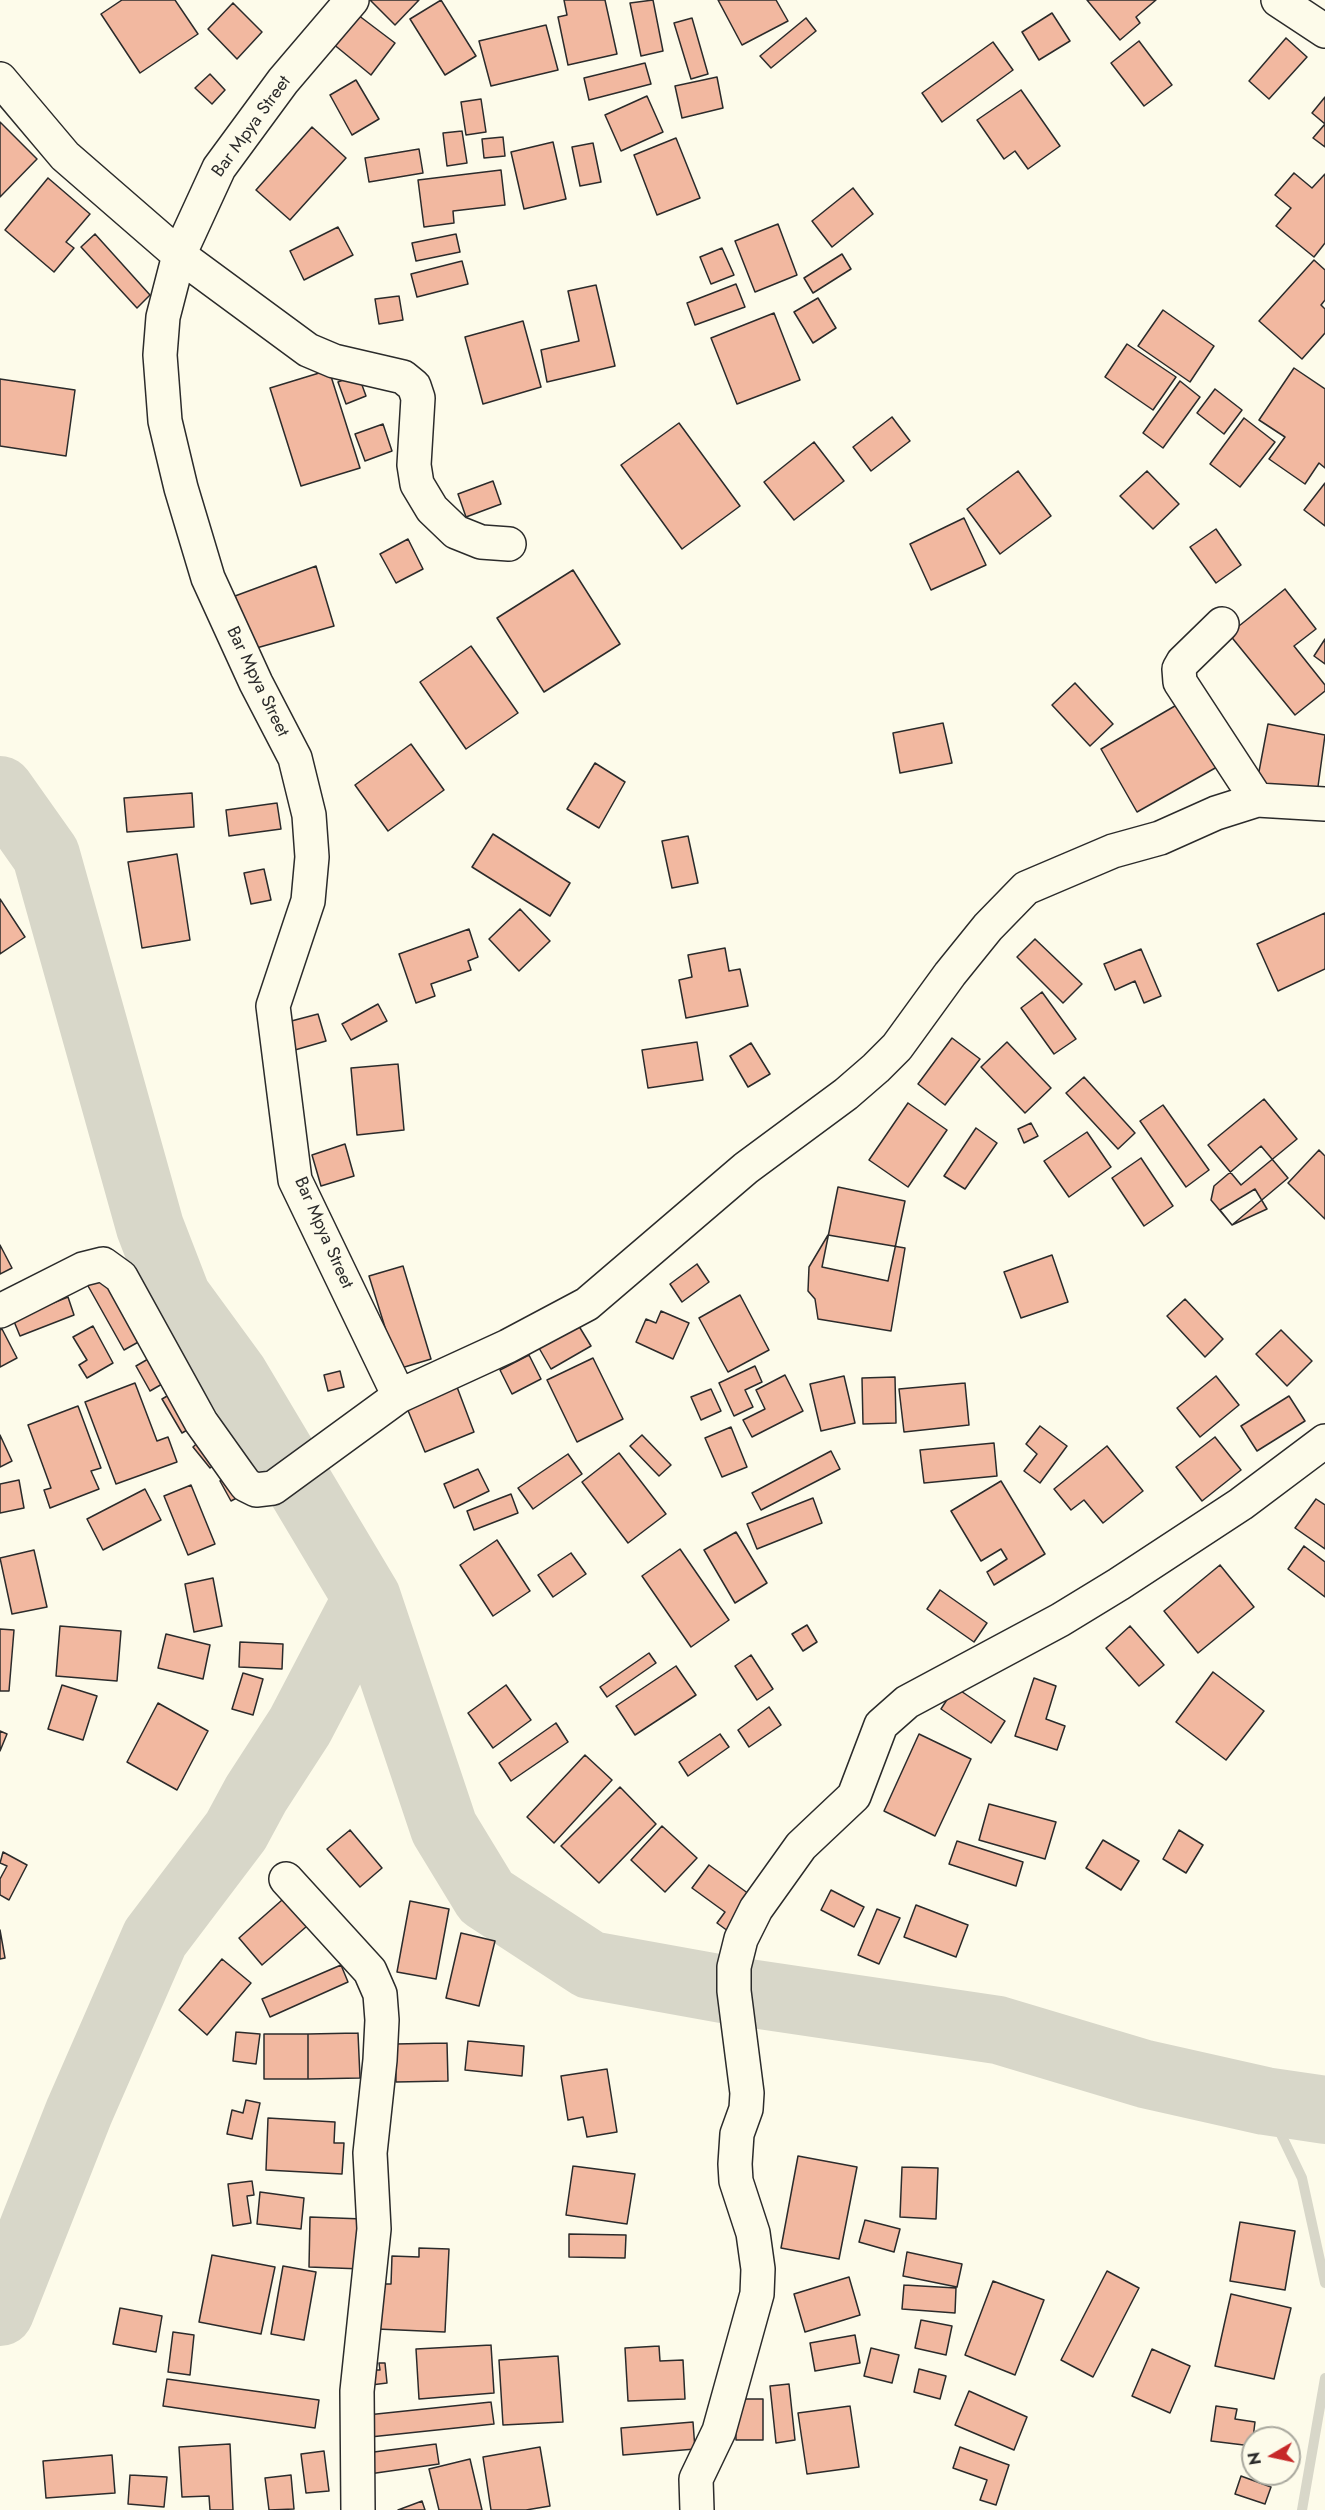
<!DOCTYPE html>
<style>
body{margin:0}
#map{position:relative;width:1325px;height:2510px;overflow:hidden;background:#fdfbea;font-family:Jost,sans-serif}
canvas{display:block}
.north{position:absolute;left:1241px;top:2426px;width:60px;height:60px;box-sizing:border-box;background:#fdfbea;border:2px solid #a9a89e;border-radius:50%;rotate:261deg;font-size:16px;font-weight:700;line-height:24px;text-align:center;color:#2b2b2b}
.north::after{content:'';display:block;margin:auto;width:21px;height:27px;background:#c62828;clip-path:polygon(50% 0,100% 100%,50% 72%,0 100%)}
</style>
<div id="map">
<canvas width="1325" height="2510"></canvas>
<div class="north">N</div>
</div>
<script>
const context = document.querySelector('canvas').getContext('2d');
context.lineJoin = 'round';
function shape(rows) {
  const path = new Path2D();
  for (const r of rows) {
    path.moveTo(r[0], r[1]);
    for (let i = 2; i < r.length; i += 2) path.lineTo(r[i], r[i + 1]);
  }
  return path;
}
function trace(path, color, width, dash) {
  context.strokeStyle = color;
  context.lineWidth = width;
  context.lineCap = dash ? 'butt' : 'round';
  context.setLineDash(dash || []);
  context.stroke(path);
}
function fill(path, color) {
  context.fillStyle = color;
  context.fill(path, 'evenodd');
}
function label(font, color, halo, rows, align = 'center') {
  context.font = font + ' Jost,sans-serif';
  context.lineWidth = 4.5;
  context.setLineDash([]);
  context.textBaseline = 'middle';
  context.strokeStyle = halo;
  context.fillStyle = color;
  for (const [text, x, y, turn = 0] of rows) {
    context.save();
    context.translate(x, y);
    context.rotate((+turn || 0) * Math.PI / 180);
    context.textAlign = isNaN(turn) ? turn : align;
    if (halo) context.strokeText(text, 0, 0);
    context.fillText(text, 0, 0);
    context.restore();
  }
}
trace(shape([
 [1265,2101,1302,2178,1325,2283],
 [1302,2510,1325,2378]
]), '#d8d7c9', 10);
trace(shape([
 [0,790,46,855,150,1227,177,1297,234,1375,367,1598,444,1828,486,1897,590,1965,734,1991,998,2030,1145,2074,1265,2101,1325,2110],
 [0,2312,79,2112,155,1938,236,1831,256,1794,300,1726,367,1598]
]), '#d8d7c9', 68);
const building = shape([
 [122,0,175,0,198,34,140,73,101,14,122,0],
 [370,0,419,0,395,25,370,0],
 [441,0,476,56,445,75,410,19,441,0],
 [564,0,605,0,617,54,568,65,558,17,567,15,564,0],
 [653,0,663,51,641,56,630,3,653,0],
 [718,0,776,0,788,21,742,45,718,0],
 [1087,0,1156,0,1136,17,1140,23,1120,40,1087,0],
 [233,3,262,32,237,59,208,29,233,3],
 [1052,13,1070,41,1039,60,1022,32,1052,13],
 [358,15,395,43,371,75,332,43,358,15],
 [692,18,708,74,691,79,674,23,692,18],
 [806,18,816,31,771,68,760,56,806,18],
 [546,25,558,70,491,86,479,41,546,25],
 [1286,38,1307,57,1269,99,1249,81,1286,38],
 [1139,41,1172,85,1144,106,1111,63,1139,41],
 [993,42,1013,70,942,122,922,93,993,42],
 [645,63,651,84,589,100,584,78,645,63],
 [210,74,225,90,212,104,195,88,210,74],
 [717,77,723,108,682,118,675,86,717,77],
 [356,80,379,119,352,135,330,95,356,80],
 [1021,90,1060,146,1028,169,1015,151,1004,159,977,120,1021,90],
 [647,96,663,132,621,151,605,115,647,96],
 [1325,97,1325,147,1313,138,1325,124,1312,113,1325,97],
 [481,99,486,132,466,135,461,102,481,99],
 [0,122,37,159,0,197,0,122],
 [312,127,346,158,290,220,256,190,312,127],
 [462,131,467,163,447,166,443,133,462,131],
 [503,137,505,156,484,158,482,139,503,137],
 [676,138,700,198,657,215,634,155,676,138],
 [553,142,566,199,524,209,511,152,553,142],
 [593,143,601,182,580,186,572,147,593,143],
 [419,149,423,173,369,182,365,158,419,149],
 [501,170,505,205,453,211,454,223,424,227,418,180,501,170],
 [1294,173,1312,188,1325,174,1325,243,1314,257,1276,226,1291,208,1275,195,1294,173],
 [48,178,90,214,66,242,74,248,54,272,5,230,48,178],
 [853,188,873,214,832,247,812,221,853,188],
 [778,224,797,275,755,292,735,241,778,224],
 [338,227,353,255,304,280,290,251,338,227],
 [95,234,150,295,137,308,81,247,95,234],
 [456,234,460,252,416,261,412,243,456,234],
 [722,248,734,275,711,284,700,257,722,248],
 [842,254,851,269,813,293,804,278,842,254],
 [1314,260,1325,270,1325,300,1321,305,1325,309,1325,333,1302,359,1259,321,1314,260],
 [462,261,468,284,417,297,411,274,462,261],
 [736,284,745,307,695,325,687,303,736,284],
 [596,285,615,366,547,382,541,350,579,341,568,291,596,285],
 [399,296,403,320,379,324,375,299,399,296],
 [818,298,836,328,813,343,794,312,818,298],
 [1163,310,1214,346,1190,382,1138,346,1163,310],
 [774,313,800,380,737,404,711,338,774,313],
 [523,321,541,387,483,404,465,337,523,321],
 [1127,344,1176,377,1153,410,1105,377,1127,344],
 [1294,368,1325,389,1325,468,1319,463,1305,484,1269,459,1285,437,1259,420,1294,368],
 [329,370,360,468,301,486,270,388,329,370],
 [358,374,366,396,346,404,338,382,358,374],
 [0,379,75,390,66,456,0,446,0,379],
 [1180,381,1200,397,1163,448,1143,433,1180,381],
 [1215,389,1242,410,1224,434,1197,413,1215,389],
 [892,417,910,441,871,471,853,447,892,417],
 [1244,418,1275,442,1240,487,1210,464,1244,418],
 [679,423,740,506,682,549,621,465,679,423],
 [383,424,392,451,365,461,355,434,383,424],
 [814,442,844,481,794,520,764,482,814,442],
 [1018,471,1051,516,1000,554,967,509,1018,471],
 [1147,471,1179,504,1153,529,1120,496,1147,471],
 [493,481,501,504,466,517,458,494,493,481],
 [1325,483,1325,526,1304,510,1325,483],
 [964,518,986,565,931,590,910,544,964,518],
 [1216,529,1241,565,1216,583,1190,547,1216,529],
 [408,539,423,569,396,583,380,554,408,539],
 [316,566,334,626,253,649,235,596,316,566],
 [573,570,620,644,544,692,497,618,573,570],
 [1285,589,1316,629,1294,646,1325,685,1325,691,1295,715,1229,634,1285,589],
 [1325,639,1325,664,1314,656,1325,639],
 [471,646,518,713,466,749,420,682,471,646],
 [1075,683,1113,724,1090,746,1052,705,1075,683],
 [1180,703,1217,767,1137,812,1101,749,1180,703],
 [943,723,952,763,900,773,893,733,943,723],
 [1268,724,1325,735,1317,794,1257,782,1268,724],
 [411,744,444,790,388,831,355,785,411,744],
 [595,763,625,782,599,828,567,809,595,763],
 [192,793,194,827,127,832,124,798,192,793],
 [277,803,281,829,229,836,226,810,277,803],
 [493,834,570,883,550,916,472,867,493,834],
 [688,836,698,883,672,888,662,841,688,836],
 [177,854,190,940,142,948,128,862,177,854],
 [264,869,271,900,251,904,244,873,264,869],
 [0,899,25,937,0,954,0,899],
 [520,909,550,941,519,971,489,939,520,909],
 [1325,913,1325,969,1278,991,1257,944,1325,913],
 [469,929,478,957,468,961,471,970,431,984,435,996,416,1003,399,954,469,929],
 [1035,939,1082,984,1063,1003,1017,957,1035,939],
 [725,948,729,971,740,969,748,1006,686,1018,679,980,692,977,688,955,725,948],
 [1141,949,1161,996,1144,1003,1135,981,1115,990,1104,964,1141,949],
 [1042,992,1076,1039,1054,1054,1021,1008,1042,992],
 [378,1004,387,1021,351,1040,342,1024,378,1004],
 [318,1014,326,1041,288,1052,280,1024,318,1014],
 [952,1038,980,1059,945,1105,918,1084,952,1038],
 [697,1042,703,1080,648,1088,642,1050,697,1042],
 [1007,1042,1051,1088,1025,1113,981,1067,1007,1042],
 [751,1043,770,1074,748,1087,730,1056,751,1043],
 [398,1064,404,1130,357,1135,351,1068,398,1064],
 [1084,1077,1135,1133,1118,1149,1066,1093,1084,1077],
 [1264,1099,1297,1139,1241,1185,1208,1145,1264,1099],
 [908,1103,947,1130,908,1187,869,1160,908,1103],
 [1163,1105,1209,1170,1186,1187,1140,1121,1163,1105],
 [1031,1123,1038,1136,1024,1143,1018,1129,1031,1123],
 [976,1128,997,1143,965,1189,944,1176,976,1128],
 [1087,1132,1111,1167,1069,1197,1044,1161,1087,1132],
 [345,1144,354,1176,321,1186,312,1155,345,1144],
 [1261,1146,1288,1178,1232,1225,1211,1200,1214,1186,1261,1146],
 [1319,1150,1325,1156,1325,1219,1288,1183,1319,1150],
 [1141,1158,1173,1206,1144,1226,1112,1178,1141,1158],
 [838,1187,905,1201,888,1281,822,1267,838,1187],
 [1255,1189,1267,1209,1232,1225,1220,1210,1255,1189],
 [828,1235,905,1248,891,1331,818,1319,815,1299,808,1291,809,1267,828,1235],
 [0,1245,12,1268,0,1274,0,1245],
 [1052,1255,1068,1302,1021,1318,1004,1272,1052,1255],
 [697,1264,709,1282,682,1302,670,1284,697,1264],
 [403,1266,431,1359,398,1369,369,1276,403,1266],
 [100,1267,142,1340,124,1350,83,1277,100,1267],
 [740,1295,769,1350,728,1372,699,1318,740,1295],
 [68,1297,74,1315,20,1336,13,1319,68,1297],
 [1185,1299,1223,1339,1205,1357,1167,1316,1185,1299],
 [661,1311,689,1323,673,1359,636,1342,646,1319,656,1323,661,1311],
 [574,1318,591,1346,551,1369,535,1341,574,1318],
 [93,1326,113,1363,87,1378,79,1365,87,1360,73,1337,93,1326],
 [2,1329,17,1358,0,1367,0,1330,2,1329],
 [1281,1330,1312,1361,1287,1386,1256,1354,1281,1330],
 [155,1355,169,1380,150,1391,136,1366,155,1355],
 [529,1355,541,1379,512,1394,500,1370,529,1355],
 [593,1358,623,1419,577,1442,547,1380,593,1358],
 [755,1366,762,1382,745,1390,753,1407,734,1416,719,1383,755,1366],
 [340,1371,344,1387,328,1391,324,1375,340,1371],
 [785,1375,803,1411,752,1437,743,1420,765,1409,756,1390,785,1375],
 [844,1376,855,1423,821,1431,810,1384,844,1376],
 [1216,1376,1239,1405,1200,1437,1177,1408,1216,1376],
 [895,1377,896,1423,863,1424,862,1378,895,1377],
 [135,1383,157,1441,168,1437,177,1462,116,1484,85,1402,135,1383],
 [965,1383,969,1425,904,1432,899,1389,965,1383],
 [457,1387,474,1432,425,1452,407,1408,457,1387],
 [711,1389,721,1411,701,1420,691,1397,711,1389],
 [174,1392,194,1426,182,1433,162,1399,174,1392],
 [1289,1396,1305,1421,1257,1451,1241,1426,1289,1396],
 [78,1406,101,1468,91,1471,99,1489,50,1508,44,1490,51,1488,28,1425,78,1406],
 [1040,1426,1067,1446,1040,1483,1024,1471,1037,1454,1026,1444,1040,1426],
 [731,1427,747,1467,722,1477,705,1438,731,1427],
 [0,1435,12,1461,0,1467,0,1435],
 [642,1435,671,1465,659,1476,630,1446,642,1435],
 [204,1437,221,1459,210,1468,193,1447,204,1437],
 [1215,1437,1241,1470,1202,1501,1176,1467,1215,1437],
 [994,1443,997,1476,924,1483,920,1450,994,1443],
 [1107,1446,1143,1491,1103,1523,1084,1500,1071,1510,1054,1489,1107,1446],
 [831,1451,840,1469,761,1510,752,1493,831,1451],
 [619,1453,666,1514,628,1543,582,1482,619,1453],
 [568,1454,582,1474,533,1509,518,1488,568,1454],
 [478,1469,489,1491,454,1508,444,1484,478,1469],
 [233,1474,244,1494,231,1501,220,1481,233,1474],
 [19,1480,24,1508,0,1513,0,1484,19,1480],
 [1001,1481,1045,1554,994,1585,987,1572,1007,1559,1001,1549,981,1561,951,1511,1001,1481],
 [191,1485,215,1544,188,1555,164,1496,191,1485],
 [145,1489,161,1520,103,1550,87,1519,145,1489],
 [511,1494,518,1513,474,1530,467,1511,511,1494],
 [813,1498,822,1523,757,1549,747,1524,813,1498],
 [1316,1499,1325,1505,1325,1549,1295,1528,1316,1499],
 [736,1532,767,1583,735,1603,704,1550,736,1532],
 [497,1540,530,1591,493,1616,460,1565,497,1540],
 [1304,1546,1325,1562,1325,1597,1288,1569,1304,1546],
 [680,1549,729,1620,691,1647,642,1576,680,1549],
 [34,1550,47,1607,12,1614,0,1558,34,1550],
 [571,1553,586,1574,553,1597,538,1575,571,1553],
 [1220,1565,1254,1607,1198,1653,1164,1611,1220,1565],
 [213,1578,222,1626,194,1632,185,1584,213,1578],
 [940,1590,987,1623,974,1642,927,1609,940,1590],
 [807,1625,817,1642,803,1651,792,1634,807,1625],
 [60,1626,121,1631,117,1681,56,1676,60,1626],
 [1130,1626,1164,1665,1139,1686,1106,1648,1130,1626],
 [0,1629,14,1630,9,1691,0,1691,0,1629],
 [166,1634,210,1645,203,1679,158,1668,166,1634],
 [240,1642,283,1644,282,1669,239,1667,240,1642],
 [649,1653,656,1663,607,1697,600,1687,649,1653],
 [751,1655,773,1689,757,1700,735,1666,751,1655],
 [676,1666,696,1695,635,1735,616,1706,676,1666],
 [1213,1672,1264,1711,1226,1760,1176,1722,1213,1672],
 [243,1673,263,1679,253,1715,232,1709,243,1673],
 [1034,1678,1056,1686,1046,1719,1065,1726,1057,1750,1015,1736,1034,1678],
 [62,1685,97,1696,83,1740,48,1729,62,1685],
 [506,1685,531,1720,493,1748,468,1713,506,1685],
 [955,1687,1005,1721,991,1743,941,1709,955,1687],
 [158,1703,208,1731,177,1790,127,1762,158,1703],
 [769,1707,781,1725,749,1747,738,1730,769,1707],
 [556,1723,568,1742,511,1781,499,1763,556,1723],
 [0,1731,7,1734,0,1751,0,1731],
 [720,1734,729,1747,688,1776,679,1762,720,1734],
 [919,1734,971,1759,935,1836,884,1811,919,1734],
 [585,1755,612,1780,554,1843,527,1817,585,1755],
 [620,1787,656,1824,599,1883,561,1846,620,1787],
 [989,1804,1056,1822,1045,1859,979,1840,989,1804],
 [662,1826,697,1858,665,1892,631,1860,662,1826],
 [350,1830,382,1868,360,1887,327,1849,350,1830],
 [1179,1830,1203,1845,1186,1873,1163,1859,1179,1830],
 [1103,1840,1139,1861,1121,1890,1086,1868,1103,1840],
 [957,1841,1023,1862,1016,1886,949,1864,957,1841],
 [3,1852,27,1865,9,1900,0,1895,0,1879,7,1866,0,1863,3,1852],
 [709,1865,749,1894,732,1934,717,1923,725,1912,692,1888,709,1865],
 [831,1890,864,1907,854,1927,821,1910,831,1890],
 [290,1893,314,1920,262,1965,239,1938,290,1893],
 [410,1901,449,1909,436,1979,397,1972,410,1901],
 [916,1905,968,1925,956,1957,904,1937,916,1905],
 [877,1909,900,1918,879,1964,858,1955,877,1909],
 [0,1930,5,1958,0,1959,0,1930],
 [461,1933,495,1941,479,2006,446,1998,461,1933],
 [222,1959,251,1983,207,2035,179,2010,222,1959],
 [341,1965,348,1982,270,2017,262,1999,341,1965],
 [236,2032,260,2034,256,2064,233,2061,236,2032],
 [358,2033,360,2078,308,2079,308,2034,358,2033],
 [264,2034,308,2034,308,2079,264,2079,264,2034],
 [468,2041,524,2046,522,2076,465,2070,468,2041],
 [447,2043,448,2081,396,2082,395,2044,447,2043],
 [607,2069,617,2132,587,2137,583,2117,568,2120,561,2076,607,2069],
 [246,2100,260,2103,252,2139,227,2134,232,2110,243,2113,246,2100],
 [268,2118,335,2122,334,2143,344,2143,342,2174,266,2170,268,2118],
 [798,2156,857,2167,839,2259,781,2248,798,2156],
 [573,2166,635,2174,627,2224,566,2215,573,2166],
 [902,2167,938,2168,936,2219,900,2217,902,2167],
 [252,2181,254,2195,247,2196,251,2223,233,2226,228,2184,252,2181],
 [260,2192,304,2198,301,2229,257,2224,260,2192],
 [310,2217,363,2219,362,2269,309,2267,310,2217],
 [865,2220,900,2229,894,2252,859,2242,865,2220],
 [1240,2222,1295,2231,1285,2290,1230,2281,1240,2222],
 [569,2234,626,2235,625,2258,569,2257,569,2234],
 [419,2248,449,2249,445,2332,377,2329,379,2284,391,2284,392,2256,419,2257,419,2248],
 [907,2252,962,2264,957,2287,903,2276,907,2252],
 [212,2255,275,2267,261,2334,199,2322,212,2255],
 [283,2266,316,2272,304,2340,271,2334,283,2266],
 [1107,2271,1139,2288,1093,2377,1061,2360,1107,2271],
 [849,2277,860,2315,805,2332,794,2294,849,2277],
 [993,2281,1044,2300,1015,2375,965,2355,993,2281],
 [904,2285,956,2288,955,2313,902,2309,904,2285],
 [1231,2294,1291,2308,1274,2379,1215,2366,1231,2294],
 [120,2308,162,2316,156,2352,113,2344,120,2308],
 [921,2320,952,2326,946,2355,915,2348,921,2320],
 [173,2332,194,2335,190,2375,168,2372,173,2332],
 [855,2335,860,2363,815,2371,810,2343,855,2335],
 [491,2345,494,2393,419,2399,416,2349,491,2345],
 [659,2346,660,2361,683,2360,685,2399,628,2401,625,2348,659,2346],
 [871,2348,899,2355,892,2383,864,2376,871,2348],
 [1152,2349,1190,2366,1170,2413,1132,2396,1152,2349],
 [558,2356,563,2422,503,2425,499,2360,558,2356],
 [379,2363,385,2363,387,2383,371,2385,370,2370,380,2370,379,2363],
 [919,2369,946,2376,940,2399,914,2392,919,2369],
 [167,2379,319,2400,315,2428,163,2406,167,2379],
 [789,2384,795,2440,776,2443,770,2386,789,2384],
 [969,2391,1027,2417,1014,2450,955,2425,969,2391],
 [735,2399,763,2399,763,2440,736,2440,735,2399],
 [491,2402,494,2424,370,2437,367,2415,491,2402],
 [850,2406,859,2467,807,2474,798,2413,850,2406],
 [1216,2406,1237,2409,1235,2419,1255,2422,1252,2446,1211,2441,1216,2406],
 [693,2422,695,2449,623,2455,621,2428,693,2422],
 [230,2444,233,2510,210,2510,209,2496,182,2497,179,2447,230,2444],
 [436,2444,439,2464,369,2474,366,2453,436,2444],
 [540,2447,550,2506,526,2510,491,2510,483,2457,540,2447],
 [960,2447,1009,2465,996,2505,980,2500,987,2480,953,2468,960,2447],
 [324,2451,329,2491,306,2493,301,2454,324,2451],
 [112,2455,115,2493,46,2498,43,2461,112,2455],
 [470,2459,482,2510,439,2510,429,2469,470,2459],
 [130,2475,167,2477,164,2507,128,2504,130,2475],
 [291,2475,294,2509,269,2510,265,2478,291,2475],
 [1241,2476,1271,2487,1265,2504,1235,2494,1241,2476],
 [422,2501,425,2510,398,2510,422,2501]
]);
fill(building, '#f2b8a0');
trace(building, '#2b2b2b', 1.5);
const minor = shape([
 [352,0,283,81,219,168,179,255,163,317,160,355,165,421,181,488,208,578,256,683,295,758,309,815,312,857,308,901,273,1006,295,1180,399,1396],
 [1278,0,1325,31],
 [0,79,65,156,179,255,308,350,334,361,403,377,414,386,418,398,414,465,417,484,432,509,456,532,481,542,509,544],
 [1222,624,1183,662,1179,669,1180,682,1257,800],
 [0,1311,83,1269,103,1264,121,1277,201,1422,238,1474,246,1485,256,1490,273,1488,399,1396,508,1346,587,1304,746,1168,846,1094,876,1068,897,1047,950,974,988,927,1026,888,1113,851,1160,838,1216,813,1257,800,1325,804],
 [286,1879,370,1971,380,1994,382,2020,380,2060,370,2153,374,2229,357,2391,358,2510],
 [697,2510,696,2479,719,2431,757,2294,758,2269,753,2233,736,2181,735,2164,737,2134,746,2109,747,2093,734,1991,734,1967,741,1939,756,1909,801,1846,854,1796,881,1725,907,1702,1060,1620,1119,1584,1241,1504,1325,1441]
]);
trace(minor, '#2b2b2b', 36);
trace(minor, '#fdfbea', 33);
label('18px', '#2b2b2b', '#fdfbea', [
 ["Bar Mpya Street",252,127,-54],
 ["Bar Mpya Street",257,682,64],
 ["Bar Mpya Street",323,1233,66]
]);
</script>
